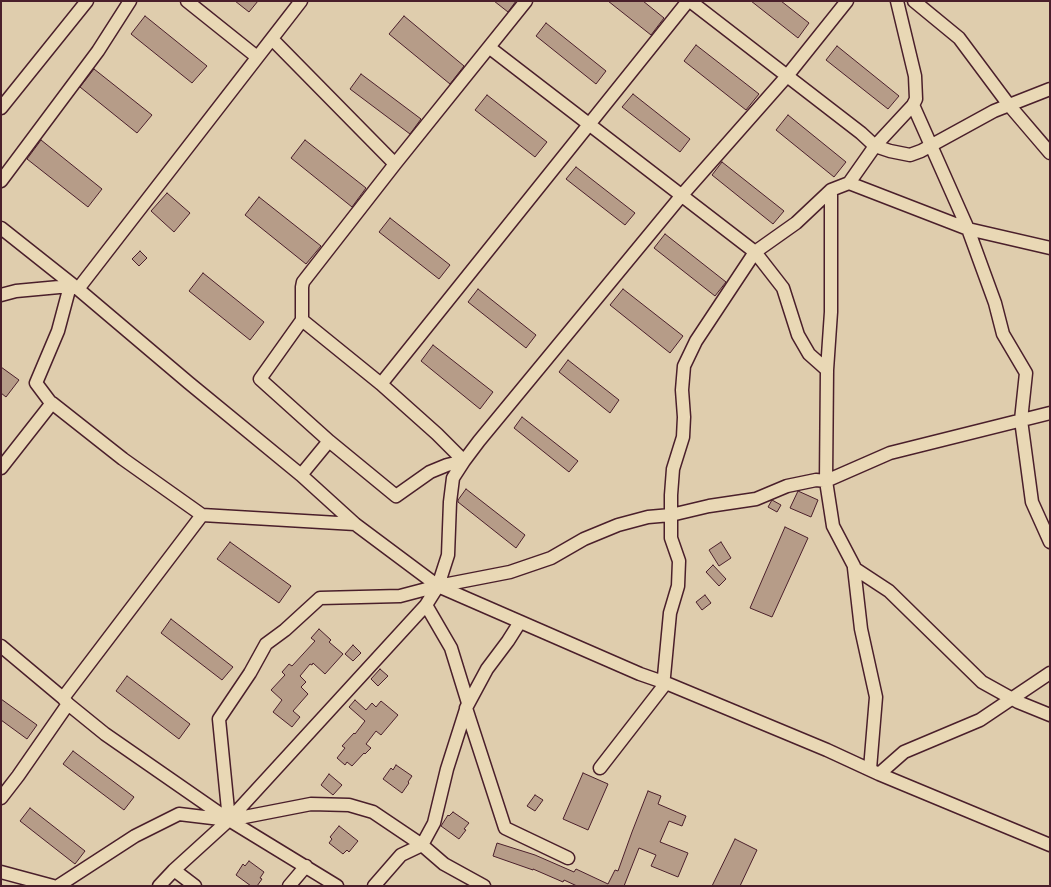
<!DOCTYPE html>
<style>
body{margin:0}
#map{position:relative;width:1051px;height:887px;overflow:hidden;background:#dfcdad;font-family:"Architects Daughter",sans-serif}
canvas{display:block}
.frame{position:absolute;inset:0;border:2px solid #4a1f2b;pointer-events:none}
</style>
<div id="map">
<canvas width="1051" height="887"></canvas>
<div class="frame"></div>
</div>
<script>
const context = document.querySelector('canvas').getContext('2d');
context.lineJoin = 'round';
function fill(path, color) {
  context.fillStyle = color;
  context.fill(path, 'evenodd');
}
function shape(rows) {
  const path = new Path2D();
  for (const r of rows) {
    path.moveTo(r[0], r[1]);
    for (let i = 2; i < r.length; i += 2) path.lineTo(r[i], r[i + 1]);
  }
  return path;
}
function trace(path, color, width, dash) {
  context.strokeStyle = color;
  context.lineWidth = width;
  context.lineCap = dash ? 'butt' : 'round';
  context.setLineDash(dash || []);
  context.stroke(path);
}
const building = shape([
 [235,1,258,1,249,12,235,1],
 [494,1,516,1,508,12,494,1],
 [608,1,643,1,664,18,651,35,608,1],
 [751,1,781,1,809,23,798,38,751,1],
 [145,16,207,66,192,83,131,34,145,16],
 [404,16,464,66,450,84,389,34,404,16],
 [546,23,606,71,596,84,536,36,546,23],
 [696,45,759,94,746,110,684,61,696,45],
 [837,46,899,96,888,109,826,60,837,46],
 [94,69,152,115,137,133,80,87,94,69],
 [361,74,421,119,410,134,350,89,361,74],
 [633,94,690,139,680,152,622,107,633,94],
 [487,95,547,142,535,157,475,110,487,95],
 [788,115,846,162,834,177,776,130,788,115],
 [41,140,102,189,88,207,27,159,41,140],
 [305,140,366,188,352,207,291,158,305,140],
 [722,162,784,211,773,224,712,175,722,162],
 [576,167,635,213,625,225,566,179,576,167],
 [167,193,190,213,174,232,151,211,167,193],
 [259,197,321,246,306,264,245,215,259,197],
 [390,218,450,265,439,279,379,232,390,218],
 [665,234,726,282,715,296,654,248,665,234],
 [140,251,147,258,139,266,132,259,140,251],
 [203,273,264,322,250,340,189,291,203,273],
 [478,289,536,335,526,348,468,302,478,289],
 [623,289,683,336,670,353,610,305,623,289],
 [433,345,493,392,480,409,421,361,433,345],
 [568,360,619,400,610,413,559,372,568,360],
 [1,367,19,380,6,397,1,393,1,367],
 [522,417,578,461,569,472,514,428,522,417],
 [466,489,525,535,516,548,458,502,458,500,466,489],
 [798,491,818,500,811,517,790,508,798,491],
 [772,500,781,505,777,512,768,507,772,500],
 [785,527,808,538,772,617,750,608,785,527],
 [230,542,291,586,279,603,217,559,230,542],
 [721,542,731,558,719,566,709,550,721,542],
 [713,565,726,579,719,586,706,572,713,565],
 [705,595,711,603,702,610,696,602,705,595],
 [171,619,233,667,222,680,161,633,171,619],
 [319,629,331,640,329,642,343,654,325,674,313,663,312,665,310,664,300,676,306,682,301,687,308,694,293,711,300,717,292,727,273,712,282,700,271,690,285,675,282,672,289,664,292,666,315,641,311,638,319,629],
 [353,645,361,653,353,661,345,654,353,645],
 [380,669,388,676,378,686,371,679,380,669],
 [127,676,190,724,179,739,116,691,127,676],
 [1,699,37,725,27,739,1,720,1,699],
 [355,700,366,710,372,703,376,707,381,701,398,715,381,735,376,731,366,744,371,748,365,754,364,753,352,766,347,762,345,765,337,758,345,748,342,746,354,733,355,734,365,721,349,707,355,700],
 [73,751,134,797,124,810,63,764,73,751],
 [396,765,412,776,408,782,409,783,402,793,383,779,391,768,393,770,396,765],
 [583,773,608,784,588,830,563,819,583,773],
 [329,774,342,785,333,795,321,785,329,774],
 [648,791,661,796,658,804,686,816,682,826,669,821,660,842,688,853,678,877,651,866,656,855,639,848,624,886,577,886,564,880,563,882,533,869,533,870,493,856,497,843,535,855,574,872,576,869,608,884,615,870,618,871,632,832,648,791],
 [535,795,543,800,535,811,527,806,535,795],
 [30,808,85,851,75,864,20,821,30,808],
 [453,812,469,823,464,829,466,830,459,839,441,826,448,815,449,816,453,812],
 [339,826,358,841,349,852,347,850,343,854,329,843,332,839,330,837,339,826],
 [735,839,757,850,740,886,712,886,735,839],
 [249,861,264,872,260,878,262,879,257,886,251,886,236,875,243,864,245,866,249,861]
]);
fill(building, '#b69c88');
trace(building, '#4a1f2b', 1);
const minor = shape([
 [187,1,257,57],
 [690,1,861,133,875,146,890,151,910,155,921,151,994,111,1050,89],
 [914,1,959,38,1009,105,1050,153],
 [272,39,395,164],
 [490,48,755,252,783,288,798,335,809,354,827,370,831,312,831,190],
 [913,105,968,229,995,303,1003,334,1026,373,1021,420,1032,502,1050,542],
 [1,108,87,1],
 [1,181,98,51,130,1],
 [849,183,968,229,1050,248],
 [1,228,78,289,189,383,301,475,355,524,438,586,640,674,666,683,827,750,879,774,1050,845],
 [1,295,16,291,70,286,78,289,301,1],
 [302,320,260,379,329,441,396,496,430,472,447,465,464,461],
 [827,370,826,481,833,526,854,566,854,568,889,591,982,682,1018,702,1050,715],
 [381,384,688,1],
 [51,403,36,383,58,331,70,286],
 [464,461,437,434,381,384,302,320,302,287,303,282,395,164,526,1],
 [1,468,52,403,123,459,202,515,355,524],
 [301,475,329,441],
 [854,568,861,629,876,697,870,769],
 [520,622,508,641,487,669,466,708,505,828,568,858],
 [1,646,63,698,68,704,105,734,229,820,337,886],
 [663,687,670,613,678,586,679,561,671,538,671,495,673,469,683,437,684,417,682,390,684,366,696,341,755,252,796,223,831,190,849,183,875,146,913,105,916,99,915,76,897,1],
 [63,698,202,515],
 [600,768,666,683],
 [879,774,904,752,980,720,1050,673],
 [1,798,18,776,68,704],
 [229,820,219,719,250,673,266,644,285,630,320,598,400,596,438,586,510,572,551,558,584,539,618,525,648,517,671,515,709,506,756,499,787,486,816,480,826,481,890,453,1050,413],
 [174,870,195,886],
 [1,872,53,886],
 [58,886,135,836,179,814,229,820,311,804,349,805,373,812,422,845,444,864,484,886],
 [159,886,174,870,229,820,426,605,438,586,448,555,450,502,453,478,464,461,479,441,682,195,787,76,847,1],
 [289,886,306,866],
 [374,886,401,855,422,845,434,823,447,769,468,703,451,648,426,605]
]);
trace(minor, '#4a1f2b', 15);
trace(minor, '#e9d8b5', 12);
</script>
